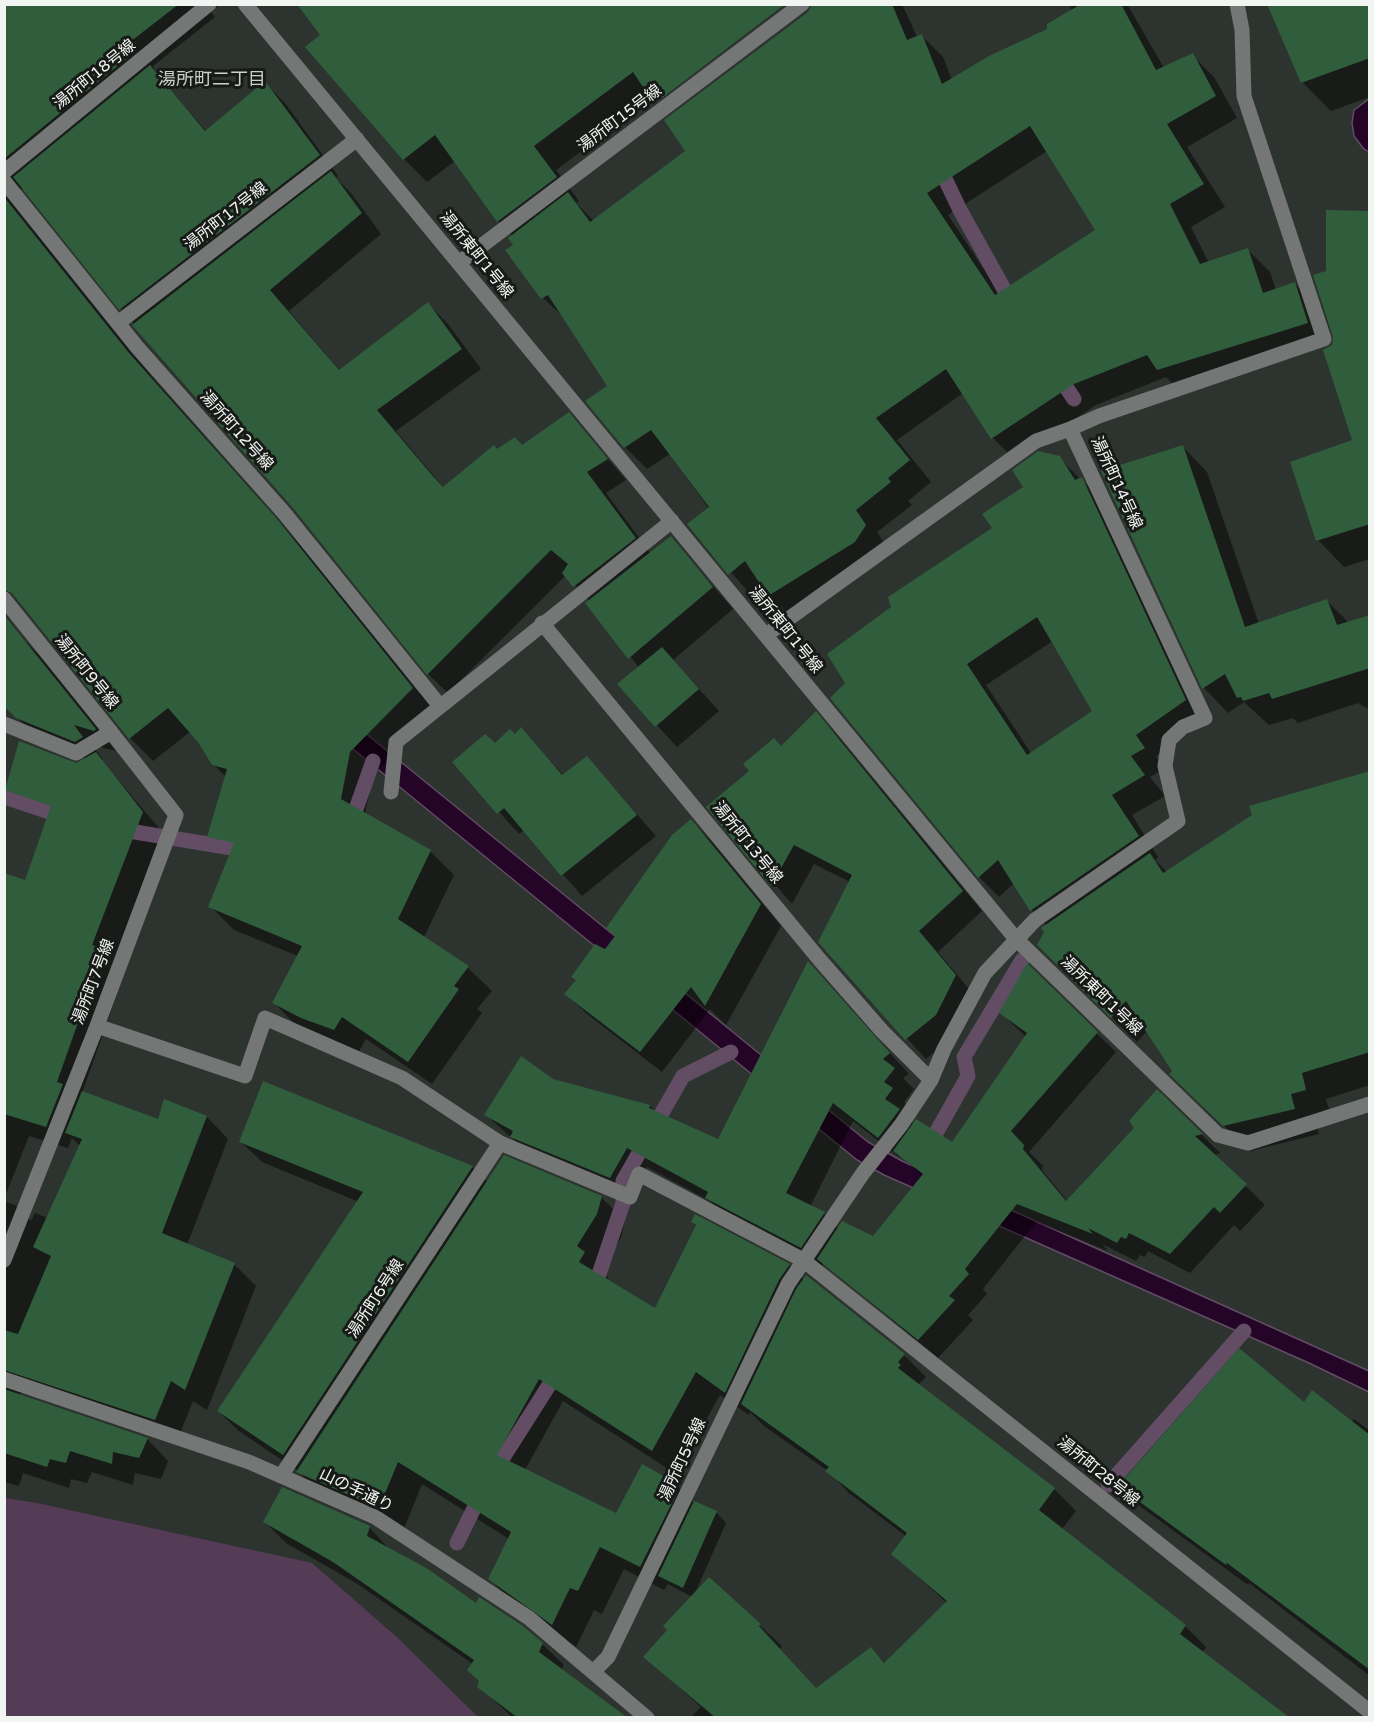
<!DOCTYPE html>
<meta charset="utf-8">
<style>
body{margin:0}
#map{position:relative;width:1374px;height:1722px;overflow:hidden;background:#2d332e;font-family:"Varela Round",sans-serif}
canvas{display:block}
.frame{position:absolute;inset:0;border:6px solid #f2f6f3;pointer-events:none}
</style>
<div id="map">
<canvas width="1374" height="1722"></canvas>
<div class="frame"></div>
</div>
<script>
const context = document.querySelector('canvas').getContext('2d');
context.lineJoin = 'round';
function fill(path, color) {
  context.fillStyle = color;
  context.fill(path, 'evenodd');
}
function shape(rows) {
  const path = new Path2D();
  for (const r of rows) {
    path.moveTo(r[0], r[1]);
    for (let i = 2; i < r.length; i += 2) path.lineTo(r[i], r[i + 1]);
  }
  return path;
}
function trace(path, color, width, dash) {
  context.strokeStyle = color;
  context.lineWidth = width;
  context.lineCap = dash ? 'butt' : 'round';
  context.setLineDash(dash || []);
  context.stroke(path);
}
function label(font, color, halo, rows, align = 'center') {
  context.font = font + ' "Varela Round","Noto Sans JP",sans-serif';
  context.lineWidth = 6;
  context.setLineDash([]);
  context.textBaseline = 'middle';
  context.strokeStyle = halo;
  context.fillStyle = color;
  for (const [text, x, y, turn = 0] of rows) {
    context.save();
    context.translate(x, y);
    context.rotate((+turn || 0) * Math.PI / 180);
    context.textAlign = isNaN(turn) ? turn : align;
    if (halo) context.strokeText(text, 0, 0);
    context.fillText(text, 0, 0);
    context.restore();
  }
}
fill(shape([
 [5,1498,37,1503,312,1563,398,1638,478,1717,5,1717]
]), '#543b56');
const water = shape([
 [1369,99,1370,99,1369,152,1363,148,1354,136,1352,123,1354,110,1369,99],
 [235,627,868,1142,902,1161,1369,1371,1369,1392,1309,1363,884,1175,857,1160,342,740,235,627]
]);
fill(water, '#240527');
trace(water, '#624d64', 1.5);
fill(shape([
 [4,4,220,4,211,12,215,17,153,66,158,76,207,132,265,83,285,103,338,176,336,178,351,193,381,234,289,311,340,371,428,304,448,324,481,369,396,431,444,488,497,451,523,446,569,414,626,480,606,493,651,554,671,538,733,609,673,660,719,711,677,747,619,684,639,668,590,601,566,575,448,693,428,674,294,507,121,309,23,187,18,192,19,212,153,378,301,546,436,713,373,775,365,814,430,851,454,875,424,937,468,968,492,991,477,1009,482,1013,432,1084,366,1039,358,1053,297,1026,274,1003,298,956,234,930,210,906,230,857,209,836,226,777,213,764,191,731,153,761,130,738,4,563],
 [780,4,556,170,579,201,576,203,594,221,687,152,841,4,902,4,917,37,921,35,943,57,952,80,1049,30,1072,11,1069,4,1127,4,1164,68,1192,55,1214,77,1237,118,1187,147,1225,207,1191,227,1209,263,1248,250,1270,272,1276,290,1295,284,1316,305,1329,345,1180,391,1166,377,1096,405,1014,459,993,438,963,393,897,440,931,482,908,501,912,505,877,532,887,547,790,617,763,586,751,595,689,524,709,509,670,454,647,469,625,447,610,386,566,319,543,298,507,251,515,245,513,236,498,221,455,161,427,182,404,159,322,35],
 [1047,151,1097,231,1000,294,948,215],
 [1370,4,1370,97,1331,111,1302,82],
 [1370,212,1370,559,1344,567,1318,540,1354,441,1335,336,1327,272],
 [1183,447,1207,472,1259,624,1327,601,1349,623,1370,617,1370,710,1358,703,1298,723,1293,718,1269,725,1244,702,1228,713,1204,688,1103,472],
 [1059,458,1102,500,1206,721,1156,756,1164,769,1150,777,1165,796,1132,815,1158,857,1155,860,1167,872,1370,773,1370,1085,1326,1099,1331,1115,1316,1119,1319,1134,1250,1151,1197,1100,1174,1071,1147,1031,1137,1042,1064,971,1047,926,1032,910,1014,883,999,897,979,877,832,698,994,529,1025,487],
 [1053,641,1094,711,1031,753,986,685],
 [19,635,40,656,116,751,92,745,103,759,101,760,164,834,125,972,82,1093,159,1121,207,1117,228,1139,187,1245,234,1264,256,1286,207,1410,193,1401,177,1441,24,1391,18,1396,147,1439,168,1461,161,1479,135,1473,133,1485,92,1472,87,1483,71,1479,69,1488,23,1473,19,1486,4,1482,4,1201,15,1205,31,1221,35,1213,48,1218,80,1146,72,1138,68,1148,29,1136,4,1199,4,875,26,882,48,818,28,811,6,790,87,759,39,739,18,718],
 [816,714,835,733,982,911,938,952,975,996,955,1035,926,1059,819,942,850,882,814,864,792,904,708,807,781,747],
 [521,730,564,776,587,758,656,836,582,896,524,830,519,834,454,762,515,736],
 [691,821,712,842,781,926,726,1025,710,1009,662,1072,587,1014,566,994,605,951],
 [808,964,909,1074,903,1078,914,1089,904,1102,912,1109,907,1117,914,1125,952,1144,1026,1037,1001,1013,1027,966,1116,1052,1029,1152,1043,1166,1042,1170,1068,1202,1136,1128,1157,1091,1220,1153,1214,1155,1265,1205,1240,1231,1234,1225,1190,1273,1148,1251,1145,1257,1140,1255,1136,1261,1102,1244,1108,1251,1036,1222,983,1289,987,1294,968,1315,973,1320,938,1358,824,1263,821,1267,727,1217,710,1201,647,1167,630,1197,532,1156,486,1115,553,1081,650,1106,656,1112,718,1141],
 [853,1121,899,1157,900,1155,923,1176,873,1238,839,1229,824,1214,810,1207],
 [264,1083,472,1167,488,1182,601,1197,625,1221,621,1238,600,1269,608,1277,606,1280,656,1310,697,1227,692,1222,789,1265,804,1280,806,1277,904,1355,926,1377,919,1384,921,1388,1054,1489,1076,1511,1062,1529,1185,1626,1206,1647,1202,1653,1281,1718,690,1718,701,1707,645,1657,669,1630,692,1597,668,1584,664,1590,624,1569,602,1614,594,1610,576,1647,513,1603,490,1579,509,1539,422,1484,403,1531,321,1495,298,1471,239,1431,218,1411,359,1202,262,1162,241,1142],
 [720,1395,749,1415,750,1412,764,1426,828,1471,849,1493,907,1537,893,1554,947,1603,886,1664,871,1649,817,1690,780,1649,782,1646,709,1579,695,1593,726,1523,716,1512,695,1504,675,1484,617,1515,525,1470,563,1401,676,1474],
 [1305,1405,1351,1422,1354,1419,1370,1431,1370,1676,1249,1583,1248,1585,1141,1507,1120,1486],
 [265,1522,369,1527,390,1550,542,1644,564,1665,561,1670,619,1718,513,1718,479,1686,481,1682,473,1664,356,1583,286,1543]
]), '#0007');
trace(shape([
 [938,164,960,210,1014,307],
 [1056,372,1074,399],
 [4,797,67,818],
 [350,826,373,761],
 [117,829,250,851],
 [927,1149,968,1076,964,1057,1022,960],
 [593,1292,623,1203,623,1181,683,1076,731,1052],
 [1108,1485,1244,1331],
 [457,1543,485,1486,560,1368]
]), '#624d64', 15);
fill(shape([
 [4,4,179,4,130,42,137,50,4,159],
 [297,4,785,4,654,104,633,72,534,146,557,177,497,222,435,135,403,160,305,47,320,35],
 [812,4,892,4,907,40,922,34,942,84,989,56,1047,29,1047,24,1081,4,1121,4,1156,70,1193,53,1216,96,1167,124,1204,184,1170,204,1200,264,1248,248,1263,293,1295,282,1308,323,1157,370,1147,355,1074,384,991,439,946,369,876,418,910,460,888,478,891,482,856,510,866,525,855,542,768,596,745,561,728,575,687,524,709,507,651,430,624,448,585,401,607,386,548,295,541,299,505,250,513,245,508,238,568,192,590,222,685,151,664,120,808,12],
 [1030,126,1095,230,995,295,927,193],
 [1267,4,1370,4,1370,58,1301,83],
 [150,65,205,131,265,81,320,155,119,310,13,177],
 [331,171,362,213,270,290,339,370,428,302,462,349,377,410,432,475,443,487,494,445,497,449,515,437,522,445,569,412,608,459,587,472,636,538,573,587,562,573,568,564,551,550,427,675,293,508,132,325],
 [4,197,129,353,278,520,413,688,350,752,341,799,431,850,398,919,469,966,454,986,459,989,408,1062,342,1017,334,1030,301,1018,272,1003,302,946,208,907,234,843,207,837,227,769,212,765,198,742,168,708,129,739,12,593,4,590],
 [1326,210,1370,211,1370,524,1316,541,1290,462,1352,440,1323,350,1332,345,1333,337,1313,275,1326,271],
 [1183,445,1245,627,1327,599,1337,625,1370,615,1370,668,1272,699,1269,693,1243,701,1241,697,1237,698,1225,674,1202,689,1101,471],
 [1038,451,1060,456,1075,480,1082,477,1186,700,1136,735,1145,748,1131,756,1145,775,1112,795,1139,836,1030,911,998,860,978,878,830,698,845,683,827,654,891,607,888,597,992,528,982,514,1023,487,1012,470],
 [1037,617,1092,711,1027,755,967,664],
 [671,536,713,587,628,659,585,603],
 [4,615,96,729,94,731,74,725,83,737,75,742,16,718,4,706],
 [662,647,699,689,655,727,617,684],
 [816,711,963,891,919,931,956,975,936,1015,905,1040,818,942,852,875,794,845,771,886,706,807,749,771,743,764,774,738,781,746],
 [521,727,562,775,587,756,637,815,561,876,504,808,497,814,452,762,485,734,495,743,510,729,515,734],
 [19,741,76,763,96,752,143,812,92,945,104,949,57,1082,63,1084,46,1127,4,1114,4,873,25,880,51,806,5,790],
 [1370,771,1370,1052,1302,1073,1306,1090,1291,1094,1295,1109,1223,1126,1169,1074,1172,1071,1126,1001,1111,1018,1037,945,1044,932,1041,928,1150,853,1163,873,1252,815,1249,806],
 [691,819,761,904,705,1006,691,987,640,1052,564,994,576,980,571,977,595,944,605,949,615,936,606,928,672,835],
 [808,961,890,1053,883,1059,895,1068,884,1082,893,1088,885,1099,900,1109,878,1138,833,1103,786,1193,825,1212,801,1248,705,1198,708,1192,627,1148,610,1178,510,1137,513,1131,484,1115,521,1056,553,1079,650,1105,649,1108,718,1139],
 [1027,963,1098,1032,1011,1131,1024,1145,1023,1149,1066,1201,1134,1128,1129,1121,1157,1089,1203,1134,1195,1136,1247,1184,1220,1213,1214,1207,1170,1254,1129,1233,1126,1239,1121,1237,1117,1243,1088,1228,1093,1234,1017,1204,965,1269,969,1274,949,1296,955,1300,918,1340,817,1259,842,1221,873,1236,923,1174,893,1151,916,1119,952,1142,1027,1033,999,1013],
 [263,1081,473,1166,283,1455,217,1411,363,1192,239,1142],
 [82,1091,158,1119,164,1099,207,1116,162,1233,235,1263,185,1390,171,1381,155,1420,4,1370,4,1330,18,1334,51,1256,33,1247,82,1139,65,1133],
 [504,1155,602,1196,597,1214,577,1246,585,1252,579,1262,655,1308,696,1225,691,1222,695,1214,790,1264,779,1280,725,1393,696,1372,652,1451,539,1379,497,1455,616,1513,642,1464,676,1483,672,1490,677,1493,640,1567,600,1547,578,1591,570,1588,552,1625,488,1579,511,1532,398,1462,379,1508,296,1472],
 [806,1275,905,1354,898,1362,901,1365,898,1368,1055,1488,1039,1510,1186,1625,1180,1634,1290,1718,716,1718,643,1657,667,1630,663,1626,709,1577,761,1624,759,1626,816,1688,871,1647,884,1663,947,1601,891,1554,907,1533,825,1471,829,1467,741,1404,796,1289],
 [1239,1348,1304,1402,1312,1390,1370,1435,1370,1670,1227,1563,1226,1565,1118,1486],
 [4,1389,148,1438,139,1458,113,1452,112,1464,70,1451,66,1463,50,1459,47,1467,4,1453],
 [282,1487,370,1526,367,1536,428,1569,476,1603,479,1597,523,1626,543,1643,539,1652,628,1718,518,1718,477,1687,479,1681,467,1670,474,1660,333,1562,263,1522],
 [694,1501,717,1511,683,1588,658,1576]
]), '#305e3d');
trace(shape([
 [245,4,1016,939,1218,1135,1248,1143,1370,1104],
 [4,172,209,4],
 [4,181,137,347,285,514,440,706],
 [460,262,802,4],
 [118,323,357,139],
 [4,599,111,732,76,753,4,724],
 [542,623,819,959,882,1031,931,1080],
 [766,635,1036,441,1070,429],
 [391,792,396,742,672,521],
 [97,1026,245,1076,265,1018,402,1078,500,1143,630,1197,639,1174,803,1260,1370,1712],
 [4,1260,97,1026,176,815,111,732],
 [4,1379,249,1462,375,1517,529,1618,647,1718],
 [281,1476,500,1143],
 [593,1672,608,1657,788,1284,863,1173,901,1125,931,1080,944,1049,985,973,1035,920,1178,821,1165,766,1169,740,1183,727,1205,718,1070,429,1099,416,1324,339,1244,96,1242,30,1237,4]
]), '#747775', 15);
label('16px', '#f2f6f3', '#171a17', [
 ["湯所町18号線",95,75,-39],
 ["湯所町15号線",620,119,-37],
 ["湯所町17号線",226,217,-38],
 ["湯所東町1号線",476,255,51],
 ["湯所町12号線",236,431,48],
 ["湯所町14号線",1116,483,65],
 ["湯所東町1号線",785,630,51],
 ["湯所町9号線",86,672,51],
 ["湯所町13号線",747,843,51],
 ["湯所町7号線",94,982,-69],
 ["湯所東町1号線",1101,996,44],
 ["湯所町6号線",376,1299,-57],
 ["湯所町5号線",683,1460,-65],
 ["湯所町28号線",1098,1472,39],
 ["山の手通り",356,1491,26]
]);
label('18px', '#cad1cb', '#171a17', [
 ["湯所町二丁目",212,80]
]);
</script>
